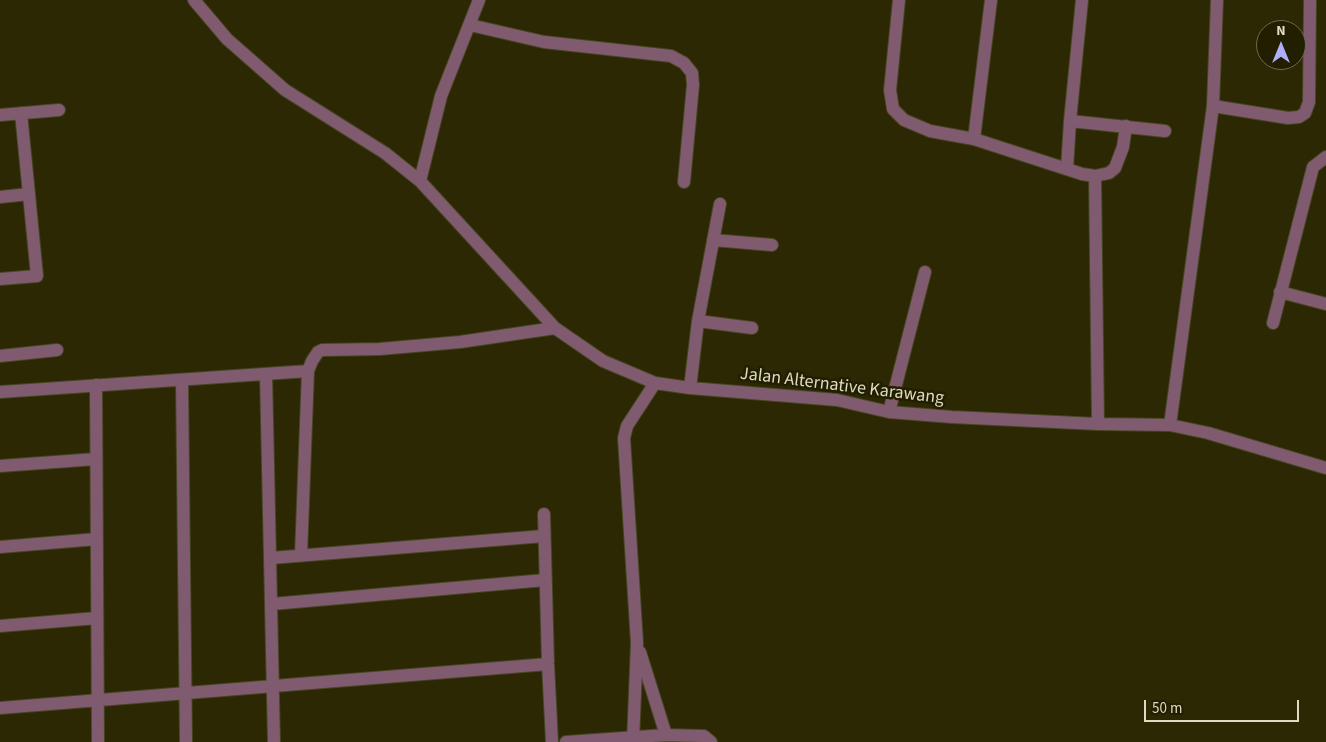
<!DOCTYPE html>
<style>
body{margin:0}
#map{position:relative;width:1326px;height:742px;overflow:hidden;background:#2b2803;font-family:"Source Sans 3",sans-serif}
canvas{display:block}
.north{position:absolute;left:1256px;top:20px;width:50px;height:50px;box-sizing:border-box;background:#221e00;border:1px solid #6d6a4e;border-radius:50%;rotate:0deg;font-size:14px;font-weight:700;line-height:20px;text-align:center;color:#dddbc2}
.north::after{content:'';display:block;margin:auto;width:18px;height:22px;background:#aeaefa;clip-path:polygon(50% 0,100% 100%,50% 72%,0 100%)}
.scale{position:absolute;left:1144px;top:700px;width:155px;height:22px;box-sizing:border-box;border:2px solid #dddbc2;border-top:0;padding-left:6px;font-size:15px;line-height:18px;white-space:nowrap;color:#dddbc2;-webkit-text-stroke:4px #221e00;paint-order:stroke}
</style>
<div id="map">
<canvas width="1326" height="742"></canvas>
<div class="north">N</div>
<div class="scale">50 m</div>
</div>
<script>
const context = document.querySelector('canvas').getContext('2d');
context.lineJoin = 'round';
function shape(rows) {
  const path = new Path2D();
  for (const r of rows) {
    path.moveTo(r[0], r[1]);
    for (let i = 2; i < r.length; i += 2) path.lineTo(r[i], r[i + 1]);
  }
  return path;
}
function trace(path, color, width, dash) {
  context.strokeStyle = color;
  context.lineWidth = width;
  context.lineCap = dash ? 'butt' : 'round';
  context.setLineDash(dash || []);
  context.stroke(path);
}
function label(font, color, halo, rows, align = 'center') {
  context.font = font + ' "Source Sans 3",sans-serif';
  context.lineWidth = 5;
  context.setLineDash([]);
  context.textBaseline = 'middle';
  context.strokeStyle = halo;
  context.fillStyle = color;
  for (const [text, x, y, turn = 0] of rows) {
    context.save();
    context.translate(x, y);
    context.rotate((+turn || 0) * Math.PI / 180);
    context.textAlign = isNaN(turn) ? turn : align;
    if (halo) context.strokeText(text, 0, 0);
    context.fillText(text, 0, 0);
    context.restore();
  }
}
const minor = shape([
 [194,0,227,39,285,90,385,153,420,181,555,328,603,361,655,383,690,388,837,400,889,412,952,417,1098,424,1170,425,1208,433,1326,468],
 [899,0,890,90,893,109,904,120,930,131,974,139,1082,174,1095,176,1109,173,1115,168,1123,147,1126,126],
 [470,25,544,42,671,56,684,63,692,73,693,85,684,182],
 [1213,106,1288,118,1299,117,1305,113,1309,102,1310,0],
 [0,115,59,110],
 [1070,121,1165,131],
 [974,139,991,0],
 [1067,169,1070,121,1082,0],
 [1095,176,1098,424],
 [420,181,441,96,479,0],
 [0,197,29,194],
 [713,240,772,245],
 [0,279,37,276,21,113],
 [1280,292,1326,304],
 [698,321,752,328],
 [1273,323,1313,167,1326,157],
 [0,356,57,350],
 [266,374,274,742],
 [182,380,186,742],
 [96,385,98,742],
 [690,388,698,321,720,204],
 [0,392,308,371],
 [889,412,925,272],
 [1170,425,1213,106,1217,0],
 [0,466,96,459],
 [544,514,548,664,552,742],
 [0,547,97,539],
 [301,555,308,371,312,361,318,352,322,350,380,349,460,342,555,328],
 [271,558,544,536],
 [272,604,545,580],
 [0,626,97,618],
 [640,652,666,735],
 [0,708,548,664],
 [566,742,666,735,704,736,711,742],
 [633,742,637,643,624,438,627,426,655,383]
]);
trace(minor, '#474522', 14);
trace(minor, '#805b70', 12);
label('18px', '#dddbc2', '#221e00', [
 ["Jalan Alternative Karawang",842,387,7]
]);
</script>
